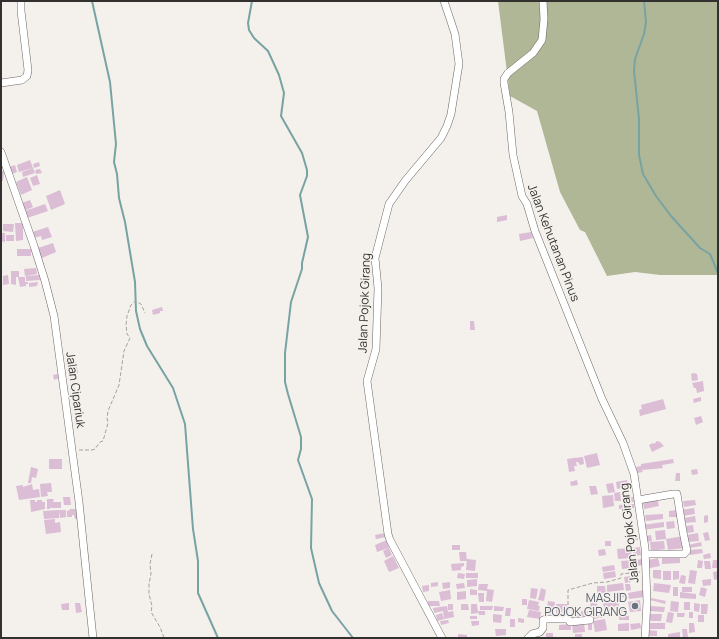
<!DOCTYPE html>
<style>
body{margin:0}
#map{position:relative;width:719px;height:639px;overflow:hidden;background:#f4f0ec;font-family:Manrope,sans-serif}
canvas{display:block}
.frame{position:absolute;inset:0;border:2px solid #32312f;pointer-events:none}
</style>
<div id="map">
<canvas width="719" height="639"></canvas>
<div class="frame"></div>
</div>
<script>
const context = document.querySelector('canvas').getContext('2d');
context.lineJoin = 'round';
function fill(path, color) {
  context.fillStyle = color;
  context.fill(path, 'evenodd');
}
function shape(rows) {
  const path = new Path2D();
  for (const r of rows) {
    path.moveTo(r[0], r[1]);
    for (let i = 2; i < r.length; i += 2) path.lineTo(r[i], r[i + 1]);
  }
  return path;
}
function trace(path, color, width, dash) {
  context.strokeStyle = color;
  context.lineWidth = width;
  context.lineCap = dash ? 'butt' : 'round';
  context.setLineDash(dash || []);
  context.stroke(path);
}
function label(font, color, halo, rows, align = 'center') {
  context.font = font + ' Manrope,sans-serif';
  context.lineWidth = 3;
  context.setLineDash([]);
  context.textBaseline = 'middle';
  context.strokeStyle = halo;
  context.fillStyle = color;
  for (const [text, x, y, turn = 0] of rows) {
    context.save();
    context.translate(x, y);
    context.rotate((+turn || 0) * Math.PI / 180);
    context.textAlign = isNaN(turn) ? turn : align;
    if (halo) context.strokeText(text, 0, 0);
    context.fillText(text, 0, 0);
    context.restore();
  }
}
fill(shape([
 [498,1,718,1,718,275,660,275,635,272,607,276,585,232,580,230,560,192,537,111,510,96]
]), '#afb796');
trace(shape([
 [92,1,110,82,116,144,114,162,117,174,119,198,125,222,135,282,136,311,140,329,147,346,173,388,185,424,193,529,198,561,198,593,218,638],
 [252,1,248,23,249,30,254,38,268,51,279,75,284,93,281,116,302,153,307,170,307,176,300,195,308,237,302,263,302,269,291,302,285,353,285,382,288,394,301,437,301,449,298,460,312,499,311,548,319,583,332,611,353,638],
 [644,1,646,22,644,34,635,59,634,71,639,119,639,155,643,174,656,196,671,216,700,248,710,254,718,273]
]), '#78a3a3', 2);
fill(shape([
 [30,160,33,168,19,172,17,165],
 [39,162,40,166,34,168,33,164],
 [15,165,17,172,12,174,9,167],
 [33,168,35,173,23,177,22,172],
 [40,169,42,173,36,174,35,170],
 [1,171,4,171,3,181,1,181],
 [37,175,40,184,33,186,30,178],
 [27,177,32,190,21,195,16,182],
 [60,190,65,204,51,210,46,196],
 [30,200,33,207,24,211,22,203],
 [45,204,48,211,27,218,25,211],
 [507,215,507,220,497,222,497,217],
 [15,223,23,223,23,240,16,241],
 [3,224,14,224,13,232,3,231],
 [48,227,52,237,42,240,41,236,34,238,32,232],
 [531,232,533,238,520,241,519,234],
 [1,233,5,233,5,242,1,241],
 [6,235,14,235,14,241,6,241],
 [53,243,56,252,42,258,38,248],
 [17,249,31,249,31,256,17,256],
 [36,268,37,274,25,276,24,269],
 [11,271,19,271,19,277,16,277,16,285,11,284],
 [8,275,9,284,3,285,3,276],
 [39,275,40,280,26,281,26,276],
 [18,277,25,277,25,282,28,282,28,284,26,284,26,286,20,287],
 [38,282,37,286,29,287,29,283],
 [162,307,163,311,160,311,160,313,153,315,152,310],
 [470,321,474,321,475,330,470,330],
 [76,362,78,373,69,375,68,369,71,369,70,363],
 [694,373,697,374,698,380,692,381,691,374],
 [58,374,59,378,54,380,53,375],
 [703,381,704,391,697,393,696,388,694,388,692,383],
 [701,397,701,401,694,403,693,399],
 [663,399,666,409,640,416,639,410,642,409,641,405],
 [701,416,703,422,696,425,694,418],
 [657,441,660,442,664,446,652,452,649,445,653,443,654,444],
 [597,453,600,465,587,468,584,456],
 [583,457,584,464,580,465,578,462,576,462,577,466,574,466,575,471,569,472,567,459,574,458,574,463,574,458],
 [49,459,62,459,62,469,49,469],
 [673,459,674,463,662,465,663,468,642,470,643,472,637,473,636,467,641,466,641,464],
 [31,467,38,469,36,478,32,477,31,483,28,483],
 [697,469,698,474,692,475,691,470],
 [676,473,680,473,680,481,675,481],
 [577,480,578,485,571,486,570,482],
 [627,480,628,487,617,489,616,482],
 [51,483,52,492,47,492,48,496,41,497,40,484],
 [613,483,615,492,608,493,606,484],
 [32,484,33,490,39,489,40,497,19,500,16,486,23,485,23,487],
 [589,486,596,486,598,494,591,495],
 [620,492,621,501,615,501,614,493],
 [613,495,614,506,603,508,602,496],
 [63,497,70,497,71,505,64,505],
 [633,497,634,502,623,503,622,498],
 [657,498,659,506,644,509,643,500],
 [47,499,54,499,53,502,61,502,61,508,50,508,50,509,47,509],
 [30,500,35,500,35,502,37,502,37,500,42,500,42,502,45,502,45,509,31,512],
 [695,500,696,505,684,507,683,501],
 [634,504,634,508,619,509,619,505],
 [694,508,695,514,682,516,681,510],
 [70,509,76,509,76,513,79,513,79,519,75,519,74,515,72,515,72,517,67,517,67,511,70,510],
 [59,510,66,510,66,517,60,518],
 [59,510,59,518,44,519,43,511],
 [678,510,678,517,669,517,669,511],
 [663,514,663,519,646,521,645,515],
 [708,515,708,522,704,523,704,516],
 [695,516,696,522,684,523,684,518],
 [55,519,55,523,60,522,61,532,46,534,44,520],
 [674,521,675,528,667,529,666,522],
 [664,522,664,527,642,530,642,525],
 [693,525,694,532,687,533,686,526],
 [665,530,666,539,656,540,655,531],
 [708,532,710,540,705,541,703,533],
 [385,533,386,537,376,539,375,535],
 [698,533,699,541,688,542,687,535],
 [638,535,638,540,628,541,627,536],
 [651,535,652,541,648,542,646,536],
 [683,536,685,548,668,550,666,539],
 [387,540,389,548,377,552,375,545],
 [605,541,611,541,611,546,605,546],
 [664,541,665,549,651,551,650,542],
 [701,542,702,546,689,548,688,545],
 [452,545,460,545,460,550,452,550],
 [640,547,641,555,634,556,633,548],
 [389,548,392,555,386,558,383,551],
 [631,548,632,558,618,559,617,549],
 [605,549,606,555,599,556,598,550],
 [702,549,703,553,690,555,689,550],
 [459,552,466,552,467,561,460,561],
 [710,553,711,558,704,559,703,555],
 [393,556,399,568,389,572,384,561],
 [658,558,660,566,650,568,648,560],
 [662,558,680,558,680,563,662,564],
 [467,559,476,560,475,571,466,570],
 [642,559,643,565,636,566,635,560],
 [634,560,634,568,622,569,621,561],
 [698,560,703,561,702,568,697,568],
 [713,560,718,560,718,568,712,568],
 [704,561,710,561,711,569,705,569],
 [464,563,464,566,461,567,461,570,452,571,451,564],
 [614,565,615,570,603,572,602,567],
 [653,570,661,570,661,579,653,578],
 [690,570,697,571,695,584,688,583],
 [615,571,616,577,604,579,603,573],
 [663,571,671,571,671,580,663,580],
 [673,571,679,571,679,579,673,580],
 [718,571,718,579,714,580,713,572],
 [458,573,465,574,464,579,457,578],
 [466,573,478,573,478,578,466,578],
 [681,575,686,576,685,584,679,583],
 [630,576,631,582,625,583,624,577],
 [477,579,477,586,467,587,467,580],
 [711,579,711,585,703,586,702,580],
 [438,582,438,586,431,587,431,583],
 [450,582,450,588,443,589,442,583],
 [464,583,465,588,457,589,456,584],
 [623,583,624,590,607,592,607,585],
 [654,583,671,585,669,593,653,591],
 [479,584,488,584,487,589,494,590,492,602,486,601,487,591,478,590],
 [625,584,630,584,631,590,626,591],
 [429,585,429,591,423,592,422,586],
 [597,586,605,586,606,593,597,593],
 [673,587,678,587,678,596,673,596],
 [682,587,692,587,692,592,682,592],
 [701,587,707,589,705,597,699,595],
 [531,588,538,589,536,599,530,598],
 [541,588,546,590,544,601,538,600],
 [470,589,477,590,477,595,470,595],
 [450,590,451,599,441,601,439,592],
 [644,590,645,597,629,599,628,593],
 [466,591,466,599,457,600,457,592],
 [625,592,625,597,614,598,613,593],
 [680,592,696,594,696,599,680,598],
 [478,593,484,593,484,602,479,602],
 [592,596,599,596,600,599,592,600],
 [651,598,666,601,665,604,650,600],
 [522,599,527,599,527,605,522,605],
 [529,600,539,602,538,606,540,606,539,611,527,609],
 [640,600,641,611,630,612,628,602],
 [428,601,439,601,440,606,428,606],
 [548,601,555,602,553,615,546,614],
 [619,601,619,606,604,608,603,603],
 [671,601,679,602,678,612,670,611],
 [597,602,599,618,593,619,590,603],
 [684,602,690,602,690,610,684,610],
 [69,603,69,610,62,610,61,604],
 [75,603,80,603,82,612,76,613],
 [694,603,700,604,699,612,694,611],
 [448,604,453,604,453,610,448,610],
 [461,604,468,604,469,610,461,610],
 [471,604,477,604,478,613,471,614],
 [556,604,567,604,566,615,556,614],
 [701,604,708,604,707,614,701,614],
 [447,606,448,612,453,611,454,617,444,619,443,611,434,613,433,608],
 [480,606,493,606,492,610,480,610],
 [494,606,504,607,503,611,494,611],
 [650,606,665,607,664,612,650,611],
 [571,607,578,607,579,617,572,618],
 [506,608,511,608,510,616,505,616],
 [613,608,614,612,605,612,605,609],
 [626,608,627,612,620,613,619,609],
 [529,610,541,612,540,619,527,617],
 [599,610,602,610,603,618,600,618],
 [478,611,485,611,485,615,479,615],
 [581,611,591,611,591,617,581,617],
 [668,612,674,613,672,623,666,622],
 [689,612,693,612,693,618,689,618],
 [442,613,444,619,437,621,436,615],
 [677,613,685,613,684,617,677,617],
 [493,614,502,615,501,623,493,622],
 [650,614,662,614,661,621,650,621],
 [619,615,629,616,629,620,619,620],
 [698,615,704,615,704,622,698,622],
 [470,616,477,616,477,619,470,619],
 [518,618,524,619,524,623,518,622],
 [510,619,515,619,515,627,510,627],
 [605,619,607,630,595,632,593,621],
 [448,620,449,623,441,625,440,621],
 [471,621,479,621,479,625,472,626],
 [584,622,585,632,573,633,572,624],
 [629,623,629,631,618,631,618,624],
 [640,623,641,628,631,630,630,624],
 [650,623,665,623,665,629,650,629],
 [689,623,694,623,695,632,689,633],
 [571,624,571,630,559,630,559,625],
 [588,624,592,624,592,630,588,630],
 [495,629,506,629,506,635,496,636],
 [682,629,687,629,688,638,683,638],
 [648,630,657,631,657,636,648,636],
 [680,632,680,638,668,638,668,634],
 [546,633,553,633,553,638,546,638],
 [458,634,467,635,467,638,458,638],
 [575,634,582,634,582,638,575,638]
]), '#dbbdd5');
const minor = shape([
 [543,1,544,19,542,40,533,53,508,73,504,79,504,83,509,112,513,155,522,196,527,204,535,231,602,399,623,443,634,474,645,548,647,602,645,638],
 [1,83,22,80,27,76,28,70,21,11,21,1],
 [1,152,34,246,45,281,54,316,79,502,93,638],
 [638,500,673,494,677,494,683,532,686,546,687,551,684,554,645,554],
 [442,638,390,540,388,534,367,381,376,349,378,288,375,258,389,204,405,181,441,138,447,126,451,114,459,64,455,34,444,1],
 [528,638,532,634,540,632,543,628,543,620,546,619,568,619,570,622,590,620]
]);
trace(minor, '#6a6763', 8);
trace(shape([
 [79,450,92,450,95,449,100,442,103,441,108,423,107,418,108,411,119,385,124,351,130,338,127,334,126,325,127,316,131,305,135,301,141,304,145,313],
 [152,554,150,564,151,574,149,584,149,594,152,606,151,612,160,627,164,638],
 [568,611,568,590,593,583,607,582,621,578,621,574,640,572]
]), '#a4a29e', 1, [4, 2]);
trace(minor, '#fff', 7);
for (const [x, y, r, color] of [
 [635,606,4,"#6b7280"]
]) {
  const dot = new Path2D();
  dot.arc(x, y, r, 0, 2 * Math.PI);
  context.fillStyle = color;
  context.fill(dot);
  trace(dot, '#f4f0ec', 1.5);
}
label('12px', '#32312f', '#f4f0ec', [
 ["Jalan Kehutanan Pinus",553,243,69],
 ["Jalan Pojok Girang",365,303,-88],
 ["Jalan Cipariuk",75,390,82],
 ["Jalan Pojok Girang",630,533,-96]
]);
label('12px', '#5b616d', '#f4f0ec', [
 ["MASJID",627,599],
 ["POJOK GIRANG",627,613]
], 'right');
</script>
